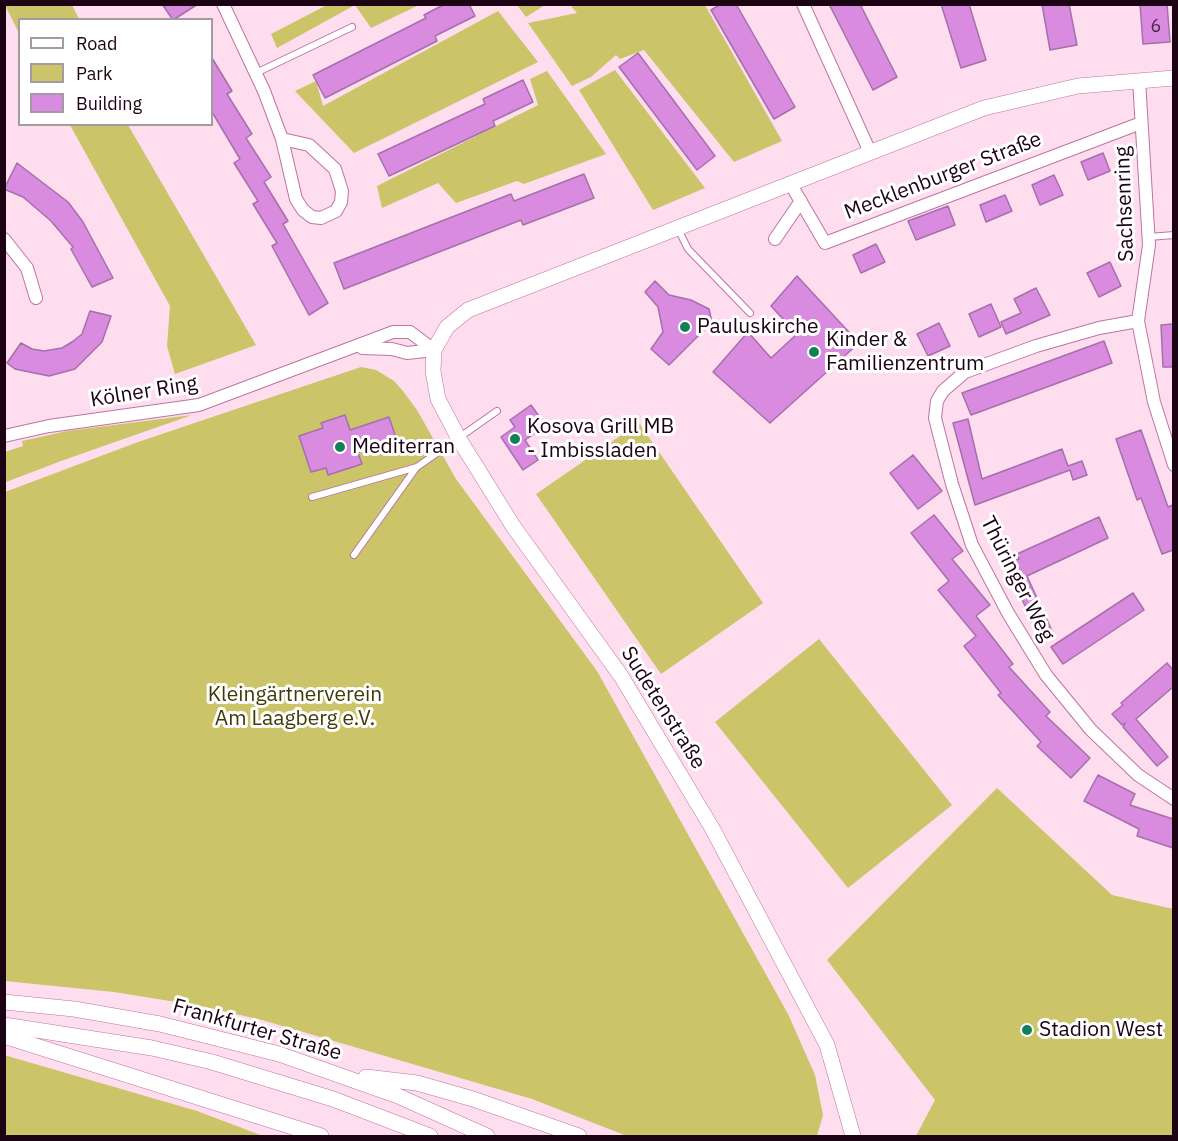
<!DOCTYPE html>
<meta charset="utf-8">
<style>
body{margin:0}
#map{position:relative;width:1178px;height:1141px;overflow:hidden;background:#feddef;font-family:"IBM Plex Sans",sans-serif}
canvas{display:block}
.frame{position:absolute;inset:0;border:6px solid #1c0313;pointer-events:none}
.legend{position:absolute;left:18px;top:18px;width:195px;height:108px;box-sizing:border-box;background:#fff;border:2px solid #a49aa1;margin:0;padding:8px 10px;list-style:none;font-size:18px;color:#1c0313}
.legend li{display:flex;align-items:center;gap:12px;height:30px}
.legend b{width:30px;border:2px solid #a49aa1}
</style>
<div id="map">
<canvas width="1178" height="1141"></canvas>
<div class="frame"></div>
<ul class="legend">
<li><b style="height:8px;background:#fff"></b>Road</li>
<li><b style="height:16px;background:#cbc468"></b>Park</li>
<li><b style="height:16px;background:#d88bdf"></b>Building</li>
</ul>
</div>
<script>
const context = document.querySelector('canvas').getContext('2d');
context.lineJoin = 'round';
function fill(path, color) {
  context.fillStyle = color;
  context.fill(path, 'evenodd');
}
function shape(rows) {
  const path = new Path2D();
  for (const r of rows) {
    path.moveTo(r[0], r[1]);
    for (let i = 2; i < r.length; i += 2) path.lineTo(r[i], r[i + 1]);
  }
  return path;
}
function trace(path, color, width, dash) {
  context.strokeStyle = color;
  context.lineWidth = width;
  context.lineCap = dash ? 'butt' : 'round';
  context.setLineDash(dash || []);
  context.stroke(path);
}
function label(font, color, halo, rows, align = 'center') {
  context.font = font + ' "IBM Plex Sans",sans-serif';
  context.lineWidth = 6;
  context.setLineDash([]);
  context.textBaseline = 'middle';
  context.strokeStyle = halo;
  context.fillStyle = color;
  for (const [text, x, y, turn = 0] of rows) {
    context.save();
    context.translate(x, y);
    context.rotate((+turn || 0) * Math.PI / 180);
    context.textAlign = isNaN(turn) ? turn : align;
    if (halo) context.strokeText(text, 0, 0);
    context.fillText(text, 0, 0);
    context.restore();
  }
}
fill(shape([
 [5,5,72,5,79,19,20,20,19,33],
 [327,5,327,4,419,5,371,28,355,5,277,48,271,34],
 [517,5,545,5,526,17],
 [570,5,705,5,782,141,734,162,644,50,620,59,616,55,591,77,572,86,528,23,577,13],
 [498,11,538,62,354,153,295,91,316,81,323,106],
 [615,70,705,188,653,210,579,90],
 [547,71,606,154,524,184,517,181,456,203,438,183,382,208,377,186,538,105,530,79],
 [70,125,128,125,256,345,175,374,167,346,170,306],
 [361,367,376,370,394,381,403,391,417,410,456,479,597,671,788,1014,815,1075,823,1115,817,1136,627,1136,532,1099,262,1020,201,1006,114,992,5,981,5,492,138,442],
 [192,415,61,461,6,482,5,452,23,446,22,441,67,431],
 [639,423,763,603,661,674,536,494],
 [819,639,952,805,848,888,715,722],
 [997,788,1112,895,1173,909,1173,1136,916,1136,935,1100,827,960],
 [4,1055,197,1111,263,1136,5,1136]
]), '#cbc468');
const building = shape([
 [162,4,198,4,173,20,162,4],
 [445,4,469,4,475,16,435,36,437,41,325,98,313,75,426,18,424,15,445,4],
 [721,4,736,4,795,107,774,119,711,10,721,4],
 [829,4,860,4,897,77,873,90,829,4],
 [941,4,969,4,986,60,961,68,941,4],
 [1042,4,1069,4,1077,45,1050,50,1042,4],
 [1140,4,1167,4,1170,42,1143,44,1140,4],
 [638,53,715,156,697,170,619,67,638,53],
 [212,58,232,91,227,94,252,134,246,138,271,177,264,182,288,221,283,224,328,303,309,315,272,246,277,243,253,204,258,201,234,163,240,159,212,112,212,58],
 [523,80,533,102,493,121,495,126,389,176,378,154,485,104,483,99,523,80],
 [1103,153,1110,171,1088,180,1081,162,1103,153],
 [17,163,68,202,83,222,113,278,92,287,71,249,73,247,51,221,23,197,4,189,17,163],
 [584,174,594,198,523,225,521,220,344,289,334,263,511,194,514,201,584,174],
 [1054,175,1063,195,1040,205,1032,185,1054,175],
 [1005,195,1012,211,986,222,980,205,1005,195],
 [948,206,955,225,916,240,908,221,948,206],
 [876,244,885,262,861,273,853,255,876,244],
 [1110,262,1121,286,1099,297,1087,273,1110,262],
 [797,276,859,343,770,423,713,372,748,332,771,358,797,334,771,306,797,276],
 [655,281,669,295,691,300,709,309,712,322,669,365,651,349,663,332,658,307,645,292,655,281],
 [1036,288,1050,315,1006,334,1001,322,1021,313,1014,299,1036,288],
 [991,304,1001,327,979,337,969,314,991,304],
 [90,311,111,316,102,342,75,369,49,376,15,369,7,363,21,343,32,349,44,351,62,348,72,342,82,334,90,311],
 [939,323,950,346,928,356,917,334,939,323],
 [1173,324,1173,367,1163,367,1161,325,1173,324],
 [1104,341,1112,363,971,415,962,393,1104,341],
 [531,405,546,426,525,440,538,460,523,470,501,437,515,427,510,420,531,405],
 [345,415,350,430,389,417,397,441,358,453,362,464,328,475,326,468,311,472,299,436,323,428,321,423,345,415],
 [968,419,982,479,1062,449,1068,466,1082,461,1087,475,1073,480,1070,470,975,505,953,423,968,419],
 [1141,430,1168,507,1173,505,1173,550,1162,554,1141,498,1137,500,1116,439,1141,430],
 [913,455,942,491,918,509,890,473,913,455],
 [934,515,963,551,952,559,990,605,976,616,1013,664,1009,667,1050,712,1046,716,1090,758,1071,778,1037,746,1041,742,998,695,1001,693,964,646,976,636,938,590,949,581,911,533,934,515],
 [1099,517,1108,538,1027,576,1053,633,1040,639,1006,564,1019,559,1017,554,1099,517],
 [1133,593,1144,610,1063,664,1051,647,1133,593],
 [1167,663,1173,670,1173,687,1136,719,1168,757,1157,766,1123,727,1125,723,1122,725,1112,714,1123,705,1121,703,1167,663],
 [1098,775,1135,794,1130,805,1173,819,1173,848,1137,836,1139,829,1084,801,1098,775]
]);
fill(building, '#d88bdf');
trace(building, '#a66fab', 1.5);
const service = shape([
 [256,73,352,27],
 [678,229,688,249,750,313],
 [1149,237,1174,235],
 [312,497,417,467,497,411],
 [354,555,416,468]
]);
const minor = shape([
 [223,4,264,91,282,139,296,199,303,210,312,217,321,218,336,211,341,202,342,191,335,169,309,145,282,139],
 [803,4,870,152],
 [1139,80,1149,245,1138,321,1154,402,1174,465],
 [790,183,825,243,1141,123],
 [4,239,27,268,36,298],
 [775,239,801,201],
 [1138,321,1099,328,1036,346,965,372,943,391,937,401,935,418,952,484,972,545,1008,613,1046,675,1091,730,1138,775,1174,799],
 [362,348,392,349,407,353,434,350],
 [4,436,49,426,199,405,393,332,410,332,434,350]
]);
const tertiary = shape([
 [4,1002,74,1009,160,1024,279,1054,398,1096,487,1136],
 [4,1025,152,1048,212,1062,333,1099,430,1136],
 [4,1036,321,1136],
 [366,1077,417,1083,473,1099,579,1136],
 [853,1136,827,1045,712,828,621,676,513,526,459,439,438,399,433,371,434,350,447,327,468,310,984,108,1078,86,1174,78]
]);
trace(service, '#be74a0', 8);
trace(minor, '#be74a0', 14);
trace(tertiary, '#be74a0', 16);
trace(service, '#fff', 6);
trace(minor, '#fff', 12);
trace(tertiary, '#fff', 15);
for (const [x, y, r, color] of [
 [685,327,6,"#127f5b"],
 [814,352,6,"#127f5b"],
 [515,439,6,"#127f5b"],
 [340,447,6,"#127f5b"],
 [1027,1030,6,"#127f5b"]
]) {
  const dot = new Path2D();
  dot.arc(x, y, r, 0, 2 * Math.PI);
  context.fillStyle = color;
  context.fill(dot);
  trace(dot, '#fff', 2);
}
label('18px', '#4b2546', null, [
 ["6",1156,27]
]);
label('21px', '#1c0313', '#fff', [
 ["Mecklenburger Straße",943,176,-21],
 ["Sachsenring",1125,204,-92],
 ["Kölner Ring",144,392,-9],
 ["Thüringer Weg",1017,579,63],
 ["Sudetenstraße",663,708,58],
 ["Frankfurter Straße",257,1030,16]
]);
label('21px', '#1c0313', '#fff', [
 ["Pauluskirche",697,327],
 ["Kinder &",826,340],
 ["Familienzentrum",826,364],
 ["Kosova Grill MB",527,427],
 ["- Imbissladen",527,451],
 ["Mediterran",352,447],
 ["Stadion West",1039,1030]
], 'left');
label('21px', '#403b06', '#fff', [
 ["Kleingärtnerverein",295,695],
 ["Am Laagberg e.V.",295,719]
]);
</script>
